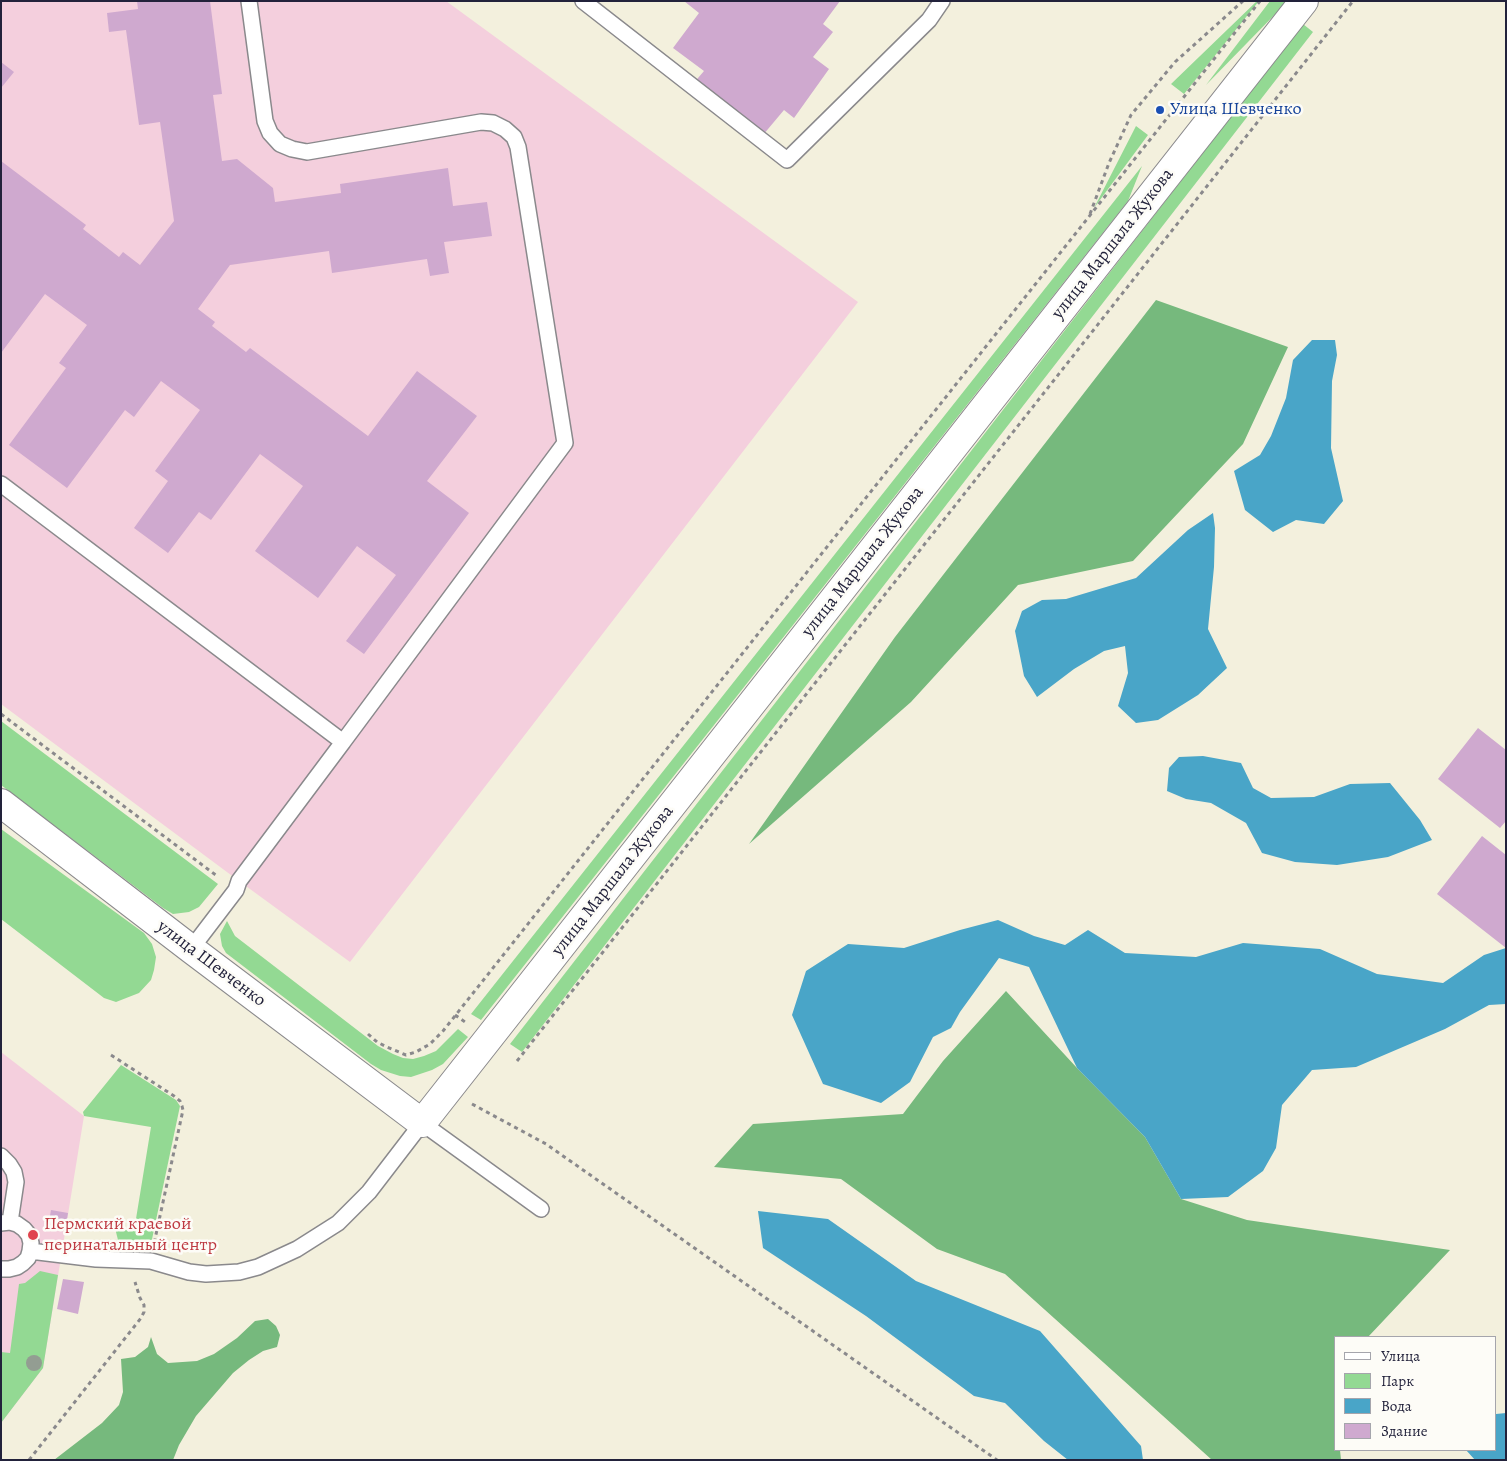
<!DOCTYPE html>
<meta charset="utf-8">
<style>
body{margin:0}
#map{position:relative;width:1507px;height:1461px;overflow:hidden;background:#f3f0dd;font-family:Alegreya,serif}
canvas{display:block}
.frame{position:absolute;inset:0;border:2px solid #22223b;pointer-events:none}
.legend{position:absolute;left:1334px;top:1336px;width:162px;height:115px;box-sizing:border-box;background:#fdfcf7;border:1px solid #a5a5ac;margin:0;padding:6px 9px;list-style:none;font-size:15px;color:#22223b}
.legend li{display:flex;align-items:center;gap:10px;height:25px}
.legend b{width:25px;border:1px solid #a5a5ac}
</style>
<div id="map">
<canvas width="1507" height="1461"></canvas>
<div class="frame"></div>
<ul class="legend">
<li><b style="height:6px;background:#fff"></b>Улица</li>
<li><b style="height:14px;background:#93d993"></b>Парк</li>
<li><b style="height:14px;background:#49a5c8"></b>Вода</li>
<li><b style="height:14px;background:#cfa9cf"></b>Здание</li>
</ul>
</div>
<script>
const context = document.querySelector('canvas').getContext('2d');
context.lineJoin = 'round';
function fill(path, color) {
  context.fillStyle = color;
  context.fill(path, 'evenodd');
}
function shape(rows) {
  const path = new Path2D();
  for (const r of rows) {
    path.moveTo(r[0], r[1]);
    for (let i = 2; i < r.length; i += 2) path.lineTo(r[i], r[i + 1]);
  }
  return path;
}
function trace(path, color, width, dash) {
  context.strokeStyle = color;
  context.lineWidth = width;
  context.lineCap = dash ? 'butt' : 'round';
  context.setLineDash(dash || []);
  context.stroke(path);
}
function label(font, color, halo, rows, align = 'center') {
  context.font = font + ' Alegreya,serif';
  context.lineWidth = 5;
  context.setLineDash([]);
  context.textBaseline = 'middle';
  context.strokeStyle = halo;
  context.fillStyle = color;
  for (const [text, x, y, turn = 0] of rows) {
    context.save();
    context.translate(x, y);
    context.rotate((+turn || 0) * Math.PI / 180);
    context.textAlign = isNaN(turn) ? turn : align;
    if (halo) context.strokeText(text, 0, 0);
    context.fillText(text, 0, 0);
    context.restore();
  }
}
fill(shape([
 [1,1,446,1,858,302,350,962,239,881,1,704],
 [1,1052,84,1116,43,1368,1,1423]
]), '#f4cfdd');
fill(shape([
 [1257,1,1259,1,1184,94,1171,84],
 [1270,1,1288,1,1206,85],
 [1303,24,1313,32,522,1052,510,1044],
 [1136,126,1148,135,1094,208],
 [1142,166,1128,201,481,1020,471,1014],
 [1,721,218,884,199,907,189,912,173,914,163,908,1,785],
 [1,829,144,933,152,944,156,957,154,970,151,980,139,993,116,1002,104,998,1,919],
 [227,921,235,936,378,1046,393,1054,403,1058,413,1059,424,1056,436,1051,458,1029,468,1037,443,1064,432,1070,411,1077,400,1076,381,1070,371,1064,226,953,222,946,220,934],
 [121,1065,176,1100,180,1106,151,1244,150,1247,145,1249,123,1245,118,1240,116,1232,117,1229,134,1231,151,1127,84,1116,83,1112],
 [40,1271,58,1275,43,1368,1,1423,1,1352,10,1353,19,1284,25,1283]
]), '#93d993');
fill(shape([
 [1156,300,1288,347,1243,444,1133,561,1018,585,911,702,749,844,895,637],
 [1006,991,1077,1068,1145,1137,1181,1199,1247,1220,1450,1250,1368,1337,1336,1337,1336,1450,1340,1450,1341,1460,1212,1460,1005,1274,937,1249,841,1179,714,1167,753,1124,903,1114,943,1061],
 [268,1319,276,1326,280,1335,277,1347,263,1351,249,1360,233,1373,196,1416,179,1445,173,1460,54,1460,102,1423,119,1405,123,1392,121,1359,135,1357,148,1347,151,1337,157,1354,168,1363,197,1361,214,1354,237,1338,255,1321]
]), '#76b97d');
fill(shape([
 [1312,340,1335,340,1337,355,1332,381,1331,448,1343,501,1324,524,1296,520,1273,532,1245,510,1234,471,1260,455,1271,436,1286,398,1293,360],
 [1213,513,1215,528,1214,567,1208,629,1227,668,1198,695,1158,720,1136,723,1118,706,1128,673,1125,646,1104,651,1074,669,1037,697,1024,676,1015,631,1022,611,1042,600,1066,599,1136,578,1188,530],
 [1203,756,1241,763,1253,788,1271,798,1314,797,1350,784,1390,783,1420,820,1432,840,1388,857,1337,865,1295,862,1262,853,1246,823,1211,803,1186,799,1167,791,1169,768,1179,757],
 [998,920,1034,936,1065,945,1088,930,1125,953,1196,957,1243,943,1320,949,1377,974,1443,983,1484,955,1506,948,1506,1004,1489,1005,1445,1029,1356,1067,1312,1070,1282,1105,1276,1148,1263,1171,1228,1197,1181,1199,1145,1137,1077,1068,1029,967,999,958,960,1012,951,1028,933,1037,910,1082,881,1103,823,1084,792,1015,806,971,848,944,904,948,960,930],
 [758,1211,828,1219,916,1281,1040,1331,1141,1446,1143,1460,1068,1460,1044,1441,1005,1403,974,1396,866,1316,763,1248],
 [1506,1413,1506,1460,1475,1460,1466,1450,1496,1450,1496,1414]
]), '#49a5c8');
fill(shape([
 [137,1,210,1,222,94,213,95,222,161,237,159,273,188,275,202,341,193,340,184,448,168,453,206,487,202,492,236,444,242,449,273,430,276,427,259,332,273,329,251,230,265,198,309,215,322,212,326,246,352,250,348,368,436,417,371,477,416,427,481,469,513,364,654,346,641,396,575,357,546,318,598,255,551,303,486,260,454,211,520,199,512,168,553,134,528,168,481,155,471,200,410,161,381,134,417,125,410,67,488,9,445,66,368,59,363,87,325,45,294,1,353,1,161,86,225,83,229,119,257,123,252,140,265,174,221,160,122,139,125,126,30,109,32,107,13,138,9],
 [684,1,840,1,823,24,833,32,813,57,829,69,794,118,784,110,763,135,692,85,704,71,673,48,699,13],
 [1,62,14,72,1,88],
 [1478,728,1506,750,1506,821,1500,828,1438,779],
 [1482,836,1506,855,1506,948,1437,894],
 [51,1210,68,1213,65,1231,48,1228],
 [63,1279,84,1282,78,1314,57,1309]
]), '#cfa9cf');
const service = shape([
 [583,1,787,160,929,20,942,1],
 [1,484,343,742,565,443,518,147,514,137,505,129,493,123,481,122,307,152,292,149,280,144,270,133,265,121,249,1],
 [191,949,236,890,239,881,343,742],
 [1,1156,9,1164,14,1172,16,1182,10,1222],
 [1,1223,10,1222,17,1224,24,1229,29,1235,31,1243,30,1251,28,1258,23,1263,17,1267,9,1269,1,1269],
 [30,1251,96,1259,151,1261,189,1272,206,1274,239,1272,258,1267,297,1249,338,1223,369,1192,422,1123,541,1209]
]);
const minor = shape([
 [1,803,191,949,422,1123,1304,1]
]);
trace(service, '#8a898c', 18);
trace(minor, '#8a898c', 30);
trace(shape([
 [1090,214,1109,163,1131,115,1175,62,1243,1],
 [1,714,217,876],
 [455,1015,465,1022],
 [368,1034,377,1042,387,1047,406,1055,416,1052,430,1044,443,1031,1260,1],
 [111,1055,174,1096,180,1101,182,1106,183,1110,155,1239],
 [517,1061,1353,1],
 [472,1104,546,1144,997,1460],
 [29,1460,141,1318,144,1312,144,1305,140,1298,135,1282]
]), '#8a898c', 3, [4, 4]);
trace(service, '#fff', 15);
trace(minor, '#fff', 28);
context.fillStyle = '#939d92';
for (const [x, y] of [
 [34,1363]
]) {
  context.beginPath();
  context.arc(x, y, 8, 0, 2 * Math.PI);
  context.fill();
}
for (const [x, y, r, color] of [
 [1160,110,5,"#1a4fb4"],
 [33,1235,6,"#e0444e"]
]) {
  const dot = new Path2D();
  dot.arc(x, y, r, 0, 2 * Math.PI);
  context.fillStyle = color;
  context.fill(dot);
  trace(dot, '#fdfcf7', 2);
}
label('18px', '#164399', '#fdfcf7', [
 ["Улица Шевченко",1170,110]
], 'left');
label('18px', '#22223b', '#fdfcf7', [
 ["улица Маршала Жукова",1113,244,-52],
 ["улица Маршала Жукова",863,562,-52],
 ["улица Маршала Жукова",613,881,-52],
 ["улица Шевченко",211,964,37]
]);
label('18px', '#be3a42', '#fdfcf7', [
 ["Пермский краевой",44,1225],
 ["перинатальный центр",44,1246]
], 'left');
</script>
